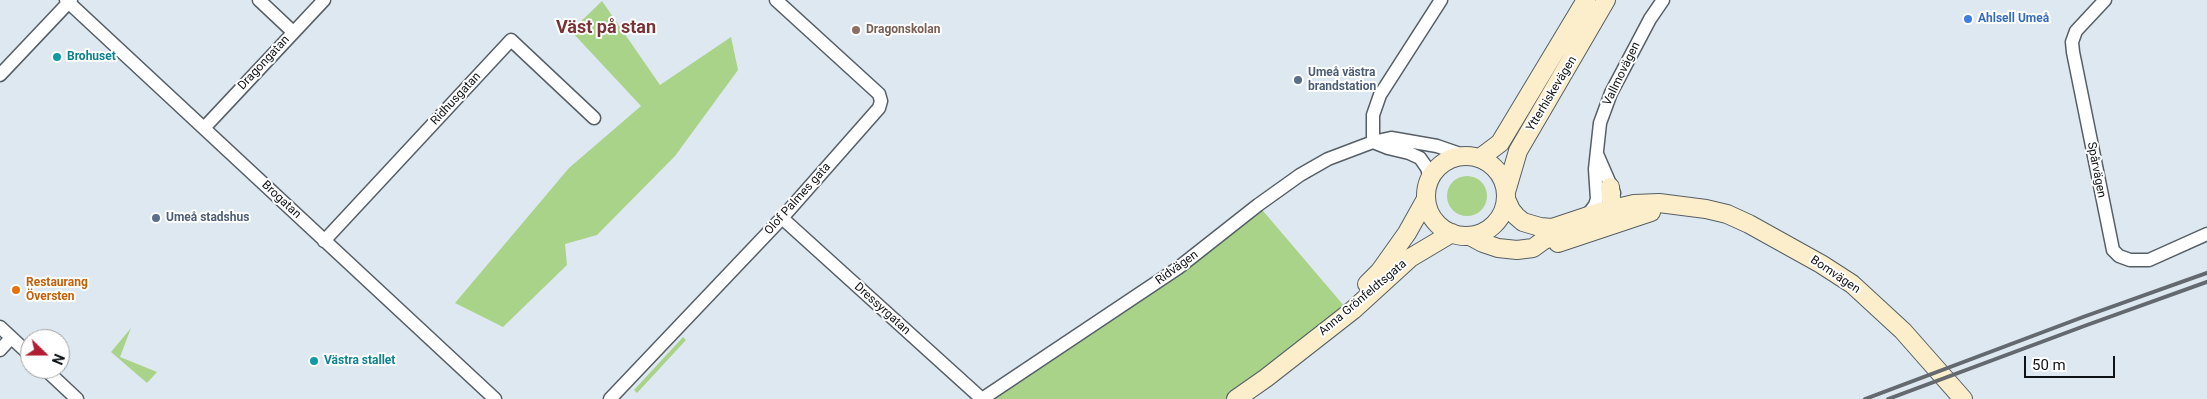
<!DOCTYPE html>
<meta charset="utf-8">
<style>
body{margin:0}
#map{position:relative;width:2207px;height:399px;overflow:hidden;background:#dee8f0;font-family:Roboto,sans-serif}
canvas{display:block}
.north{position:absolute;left:20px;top:329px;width:50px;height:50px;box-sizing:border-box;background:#fff;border:1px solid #9fa1a2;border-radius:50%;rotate:112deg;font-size:14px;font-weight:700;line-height:20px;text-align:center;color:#101316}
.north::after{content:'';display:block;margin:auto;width:18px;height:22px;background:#b11e33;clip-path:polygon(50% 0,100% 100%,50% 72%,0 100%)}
.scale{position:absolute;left:2024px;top:356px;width:91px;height:22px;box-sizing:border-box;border:2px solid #101316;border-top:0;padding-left:6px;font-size:15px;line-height:18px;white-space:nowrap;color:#101316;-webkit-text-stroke:4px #fff;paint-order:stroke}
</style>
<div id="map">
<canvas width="2207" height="399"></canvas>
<div class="north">N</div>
<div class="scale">50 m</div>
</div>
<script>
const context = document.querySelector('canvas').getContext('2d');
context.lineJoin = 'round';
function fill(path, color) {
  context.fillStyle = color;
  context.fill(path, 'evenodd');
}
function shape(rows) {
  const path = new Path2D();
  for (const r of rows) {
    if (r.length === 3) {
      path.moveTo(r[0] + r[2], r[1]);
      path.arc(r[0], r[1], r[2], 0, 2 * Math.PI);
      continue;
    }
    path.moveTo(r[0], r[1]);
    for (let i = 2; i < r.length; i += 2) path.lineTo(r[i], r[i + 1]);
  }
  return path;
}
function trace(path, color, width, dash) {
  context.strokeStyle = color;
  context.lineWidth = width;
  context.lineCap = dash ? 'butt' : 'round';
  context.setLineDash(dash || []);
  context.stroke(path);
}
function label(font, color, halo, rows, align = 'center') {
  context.font = font + ' Roboto,sans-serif';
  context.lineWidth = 4;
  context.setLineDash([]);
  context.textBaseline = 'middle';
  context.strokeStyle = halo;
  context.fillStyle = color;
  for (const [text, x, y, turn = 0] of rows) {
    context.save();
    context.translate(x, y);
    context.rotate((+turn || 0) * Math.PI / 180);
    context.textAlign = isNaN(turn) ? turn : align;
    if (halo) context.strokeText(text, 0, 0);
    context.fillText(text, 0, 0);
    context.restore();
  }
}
fill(shape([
 [602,1,660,85,731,37,738,70,675,156,597,235,565,244,567,265,503,327,455,303,569,168,641,106,571,31],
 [1467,196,20],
 [1258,205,1345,307,1236,399,982,399],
 [131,328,120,357,157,372,147,383,111,352],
 [683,337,686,340,637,393,634,390]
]), '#a9d389');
const street = shape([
 [66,0,495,399],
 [259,0,293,32],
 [2105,0,2076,31,2072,42,2073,52,2113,250,2119,256,2130,260,2149,260,2207,234],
 [0,75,71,0],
 [204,128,324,0],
 [1373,142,1373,115,1380,95,1441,0],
 [1373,142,1388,148,1409,153,1420,158,1427,168,1430,178],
 [1597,154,1614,193],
 [1586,217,1595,205,1597,199,1595,169,1600,123,1611,93,1650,19,1663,0],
 [782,218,982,399],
 [324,241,511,40,594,118],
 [0,327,30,355],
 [0,350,11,338],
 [45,369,77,399],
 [610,399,782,218,879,108,881,101,879,94,776,0],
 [982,399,1178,268,1258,205,1300,175,1328,159,1373,142,1391,138,1437,146,1463,155]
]);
const secondary = shape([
 [1466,196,40],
 [1480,158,1500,143,1586,0],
 [1506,192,1518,151,1606,0],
 [1506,199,1511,210,1516,216,1523,222,1540,227,1552,228,1600,212,1634,204,1659,203,1706,209,1727,214,1749,224,1821,264,1852,284,1903,331,1963,399],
 [1606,217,1612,209,1610,187],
 [1470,236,1483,243,1498,248,1517,250,1533,248,1544,240,1568,232],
 [1558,243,1651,212],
 [1367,284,1380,271,1407,233,1426,199],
 [1236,399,1266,378,1353,310,1410,258,1452,233]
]);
trace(street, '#565f66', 15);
trace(secondary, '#565f66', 20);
trace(street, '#fff', 12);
trace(secondary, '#fceeca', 18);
trace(shape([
 [1865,399,2083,317,2207,273],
 [1888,399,2087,325,2207,282]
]), '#63696e', 4);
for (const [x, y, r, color] of [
 [1968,19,5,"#3f7fe0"],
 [856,30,5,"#8d6e63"],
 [57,57,5,"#0f9aa8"],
 [1298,80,5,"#5c6f8a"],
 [156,218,5,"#5c6f8a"],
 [16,290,5,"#e8710a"],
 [314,361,5,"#0f9aa8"]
]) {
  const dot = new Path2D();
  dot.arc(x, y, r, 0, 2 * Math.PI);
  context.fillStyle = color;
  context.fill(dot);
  trace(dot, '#fff', 2);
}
label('bold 12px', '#366cbe', '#fff', [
 ["Ahlsell Umeå",1978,19]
], 'left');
label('bold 12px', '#785e54', '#fff', [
 ["Dragonskolan",866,30]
], 'left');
label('bold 12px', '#0d838f', '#fff', [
 ["Brohuset",67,57],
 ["Västra stallet",324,361]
], 'left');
label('12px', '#101316', '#fff', [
 ["Dragongatan",264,63,-47],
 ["Vallmovägen",1622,74,-64],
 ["Ytterhiskevägen",1552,94,-59],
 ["Ridhusgatan",456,99,-47],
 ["Spårvägen",2096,170,79],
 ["Olof Palmes gata",798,199,-48],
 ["Brogatan",281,200,43],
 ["Ridvägen",1177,268,-36],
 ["Bomvägen",1835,275,34],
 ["Anna Grönfeldtsgata",1363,298,-40],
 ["Dressyrgatan",882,309,42]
]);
label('bold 12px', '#4e5e75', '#fff', [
 ["Umeå västra",1308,73],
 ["brandstation",1308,87],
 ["Umeå stadshus",166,218]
], 'left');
label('bold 12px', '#c56008', '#fff', [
 ["Restaurang",26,283],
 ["Översten",26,297]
], 'left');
label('bold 18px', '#7b3436', '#fff', [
 ["Väst på stan",606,28]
]);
</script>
